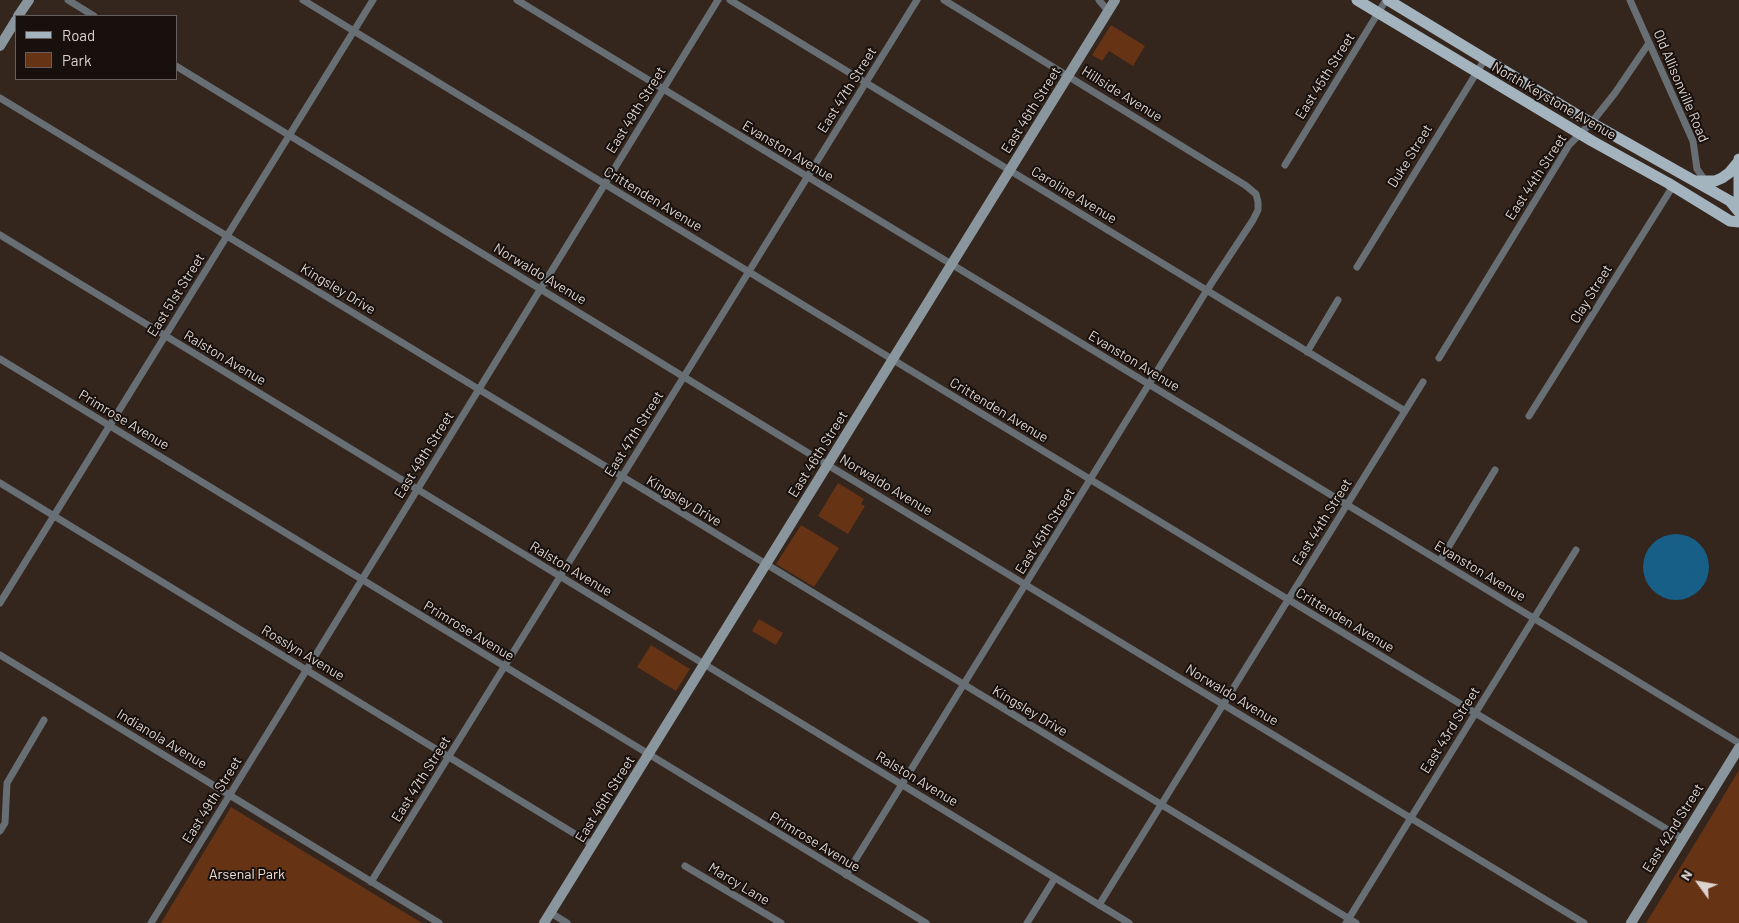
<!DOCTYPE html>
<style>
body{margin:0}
#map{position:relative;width:1739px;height:923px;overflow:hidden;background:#34251d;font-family:Barlow,sans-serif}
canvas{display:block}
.legend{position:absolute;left:15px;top:15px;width:162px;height:65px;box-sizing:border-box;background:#17100d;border:1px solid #665e5a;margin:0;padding:6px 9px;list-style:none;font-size:15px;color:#ddd3ce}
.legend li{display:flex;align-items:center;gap:10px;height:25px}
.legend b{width:25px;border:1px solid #665e5a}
.north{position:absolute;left:1674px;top:858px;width:50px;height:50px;-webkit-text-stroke:4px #17100d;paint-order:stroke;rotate:302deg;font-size:14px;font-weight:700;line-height:20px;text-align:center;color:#ddd3ce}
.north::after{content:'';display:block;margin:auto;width:18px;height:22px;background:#ddd3ce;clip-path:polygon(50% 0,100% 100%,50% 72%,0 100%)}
</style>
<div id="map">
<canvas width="1739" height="923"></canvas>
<ul class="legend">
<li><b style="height:6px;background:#a4b4bf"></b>Road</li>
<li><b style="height:14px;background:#663315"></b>Park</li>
</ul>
<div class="north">N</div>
</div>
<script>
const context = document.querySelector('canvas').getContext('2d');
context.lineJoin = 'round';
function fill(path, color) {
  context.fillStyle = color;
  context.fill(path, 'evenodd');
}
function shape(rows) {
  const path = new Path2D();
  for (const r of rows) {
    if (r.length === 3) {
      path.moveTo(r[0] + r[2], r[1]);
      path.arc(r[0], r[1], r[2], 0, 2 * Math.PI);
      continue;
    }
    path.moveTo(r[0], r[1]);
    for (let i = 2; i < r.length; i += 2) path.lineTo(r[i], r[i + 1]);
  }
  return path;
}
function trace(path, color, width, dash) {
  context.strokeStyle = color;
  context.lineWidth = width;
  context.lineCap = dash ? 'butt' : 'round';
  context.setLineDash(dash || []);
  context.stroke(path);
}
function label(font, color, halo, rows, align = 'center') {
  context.font = font + ' Barlow,sans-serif';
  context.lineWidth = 4;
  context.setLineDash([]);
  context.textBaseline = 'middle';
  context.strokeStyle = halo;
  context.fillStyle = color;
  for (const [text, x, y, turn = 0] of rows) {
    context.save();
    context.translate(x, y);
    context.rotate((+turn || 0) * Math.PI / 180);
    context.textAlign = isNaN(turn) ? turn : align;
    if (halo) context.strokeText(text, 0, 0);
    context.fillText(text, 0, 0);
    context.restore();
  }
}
fill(shape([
 [1111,25,1145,46,1133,66,1109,51,1102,61,1092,55],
 [838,483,864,499,861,504,865,506,848,534,818,516],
 [801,525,839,548,814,587,776,564],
 [759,619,783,633,776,645,752,631],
 [651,645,690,669,676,691,637,667],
 [1739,770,1739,923,1646,923,1705,827],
 [231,807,341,874,422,923,161,923]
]), '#663315');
fill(shape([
 [1676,567,33]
]), '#175f86');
trace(shape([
 [68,0,94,16],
 [303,0,900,364,1683,839],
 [517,0,1739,743],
 [730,0,1405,411],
 [1099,0,1108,11],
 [1630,0,1693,141,1697,169,1706,182],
 [176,66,836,470,1584,923],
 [0,98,1356,923],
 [1285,165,1386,0],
 [0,235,1129,923],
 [1357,267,1485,59],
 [1307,352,1338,300],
 [1439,358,1569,145,1592,122,1615,93,1649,43],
 [0,359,926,923],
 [1529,416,1673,186],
 [0,483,593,845],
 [1440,561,1495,470],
 [0,603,373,0],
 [0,655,439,923],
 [0,831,5,823,7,783,44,720],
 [685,866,781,923],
 [846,875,1207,290,1253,220,1258,210,1258,202,1256,194,1245,185,944,0],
 [371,882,917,0],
 [1099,905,1423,382],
 [551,913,567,923],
 [151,923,718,0],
 [1027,923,1055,878],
 [1346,923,1576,550]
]), '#676e74', 7);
trace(shape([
 [18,16,29,0],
 [0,46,16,20],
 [544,923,1115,0],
 [1631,923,1739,748]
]), '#8a969e', 10);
trace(shape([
 [1357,0,1592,141,1668,183,1730,221,1739,222],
 [1388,0,1574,113,1730,201,1739,212],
 [1739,159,1739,199],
 [1696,181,1715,181,1722,178,1729,173,1739,161]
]), '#a4b4bf', 11);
label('14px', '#ddd3ce', '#17100d', [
 ["East 45th Street",1325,76,-58],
 ["Old Allisonville Road",1681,86,67],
 ["East 47th Street",847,90,-58],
 ["Hillside Avenue",1122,94,32],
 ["North Keystone Avenue",1554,101,30],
 ["East 49th Street",636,110,-58],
 ["East 46th Street",1031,110,-58],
 ["Evanston Avenue",788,151,31],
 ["Duke Street",1410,156,-58],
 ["East 44th Street",1536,177,-57],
 ["Caroline Avenue",1074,195,31],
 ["Crittenden Avenue",653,199,31],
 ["Norwaldo Avenue",540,274,31],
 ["Kingsley Drive",338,289,31],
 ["Clay Street",1591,294,-58],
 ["East 51st Street",176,295,-58],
 ["Ralston Avenue",225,358,31],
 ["Evanston Avenue",1134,361,31],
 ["Crittenden Avenue",999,410,31],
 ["Primrose Avenue",124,420,31],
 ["East 47th Street",634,434,-58],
 ["East 46th Street",818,454,-58],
 ["East 49th Street",424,455,-58],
 ["Norwaldo Avenue",886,485,31],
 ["Kingsley Drive",684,501,31],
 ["East 44th Street",1322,522,-58],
 ["East 45th Street",1045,531,-58],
 ["Ralston Avenue",571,569,31],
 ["Evanston Avenue",1480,571,31],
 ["Crittenden Avenue",1345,620,31],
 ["Primrose Avenue",469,631,31],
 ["Rosslyn Avenue",303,653,31],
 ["Norwaldo Avenue",1232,695,31],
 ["Kingsley Drive",1030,711,31],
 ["East 43rd Street",1450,730,-58],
 ["Indianola Avenue",162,739,31],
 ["East 47th Street",421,779,-58],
 ["Ralston Avenue",917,779,31],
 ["East 46th Street",605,799,-58],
 ["East 49th Street",212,800,-58],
 ["East 42nd Street",1673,828,-58],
 ["Primrose Avenue",815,842,31],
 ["Marcy Lane",739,884,31]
]);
label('14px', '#f2dfd6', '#17100d', [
 ["Arsenal Park",247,874]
]);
</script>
